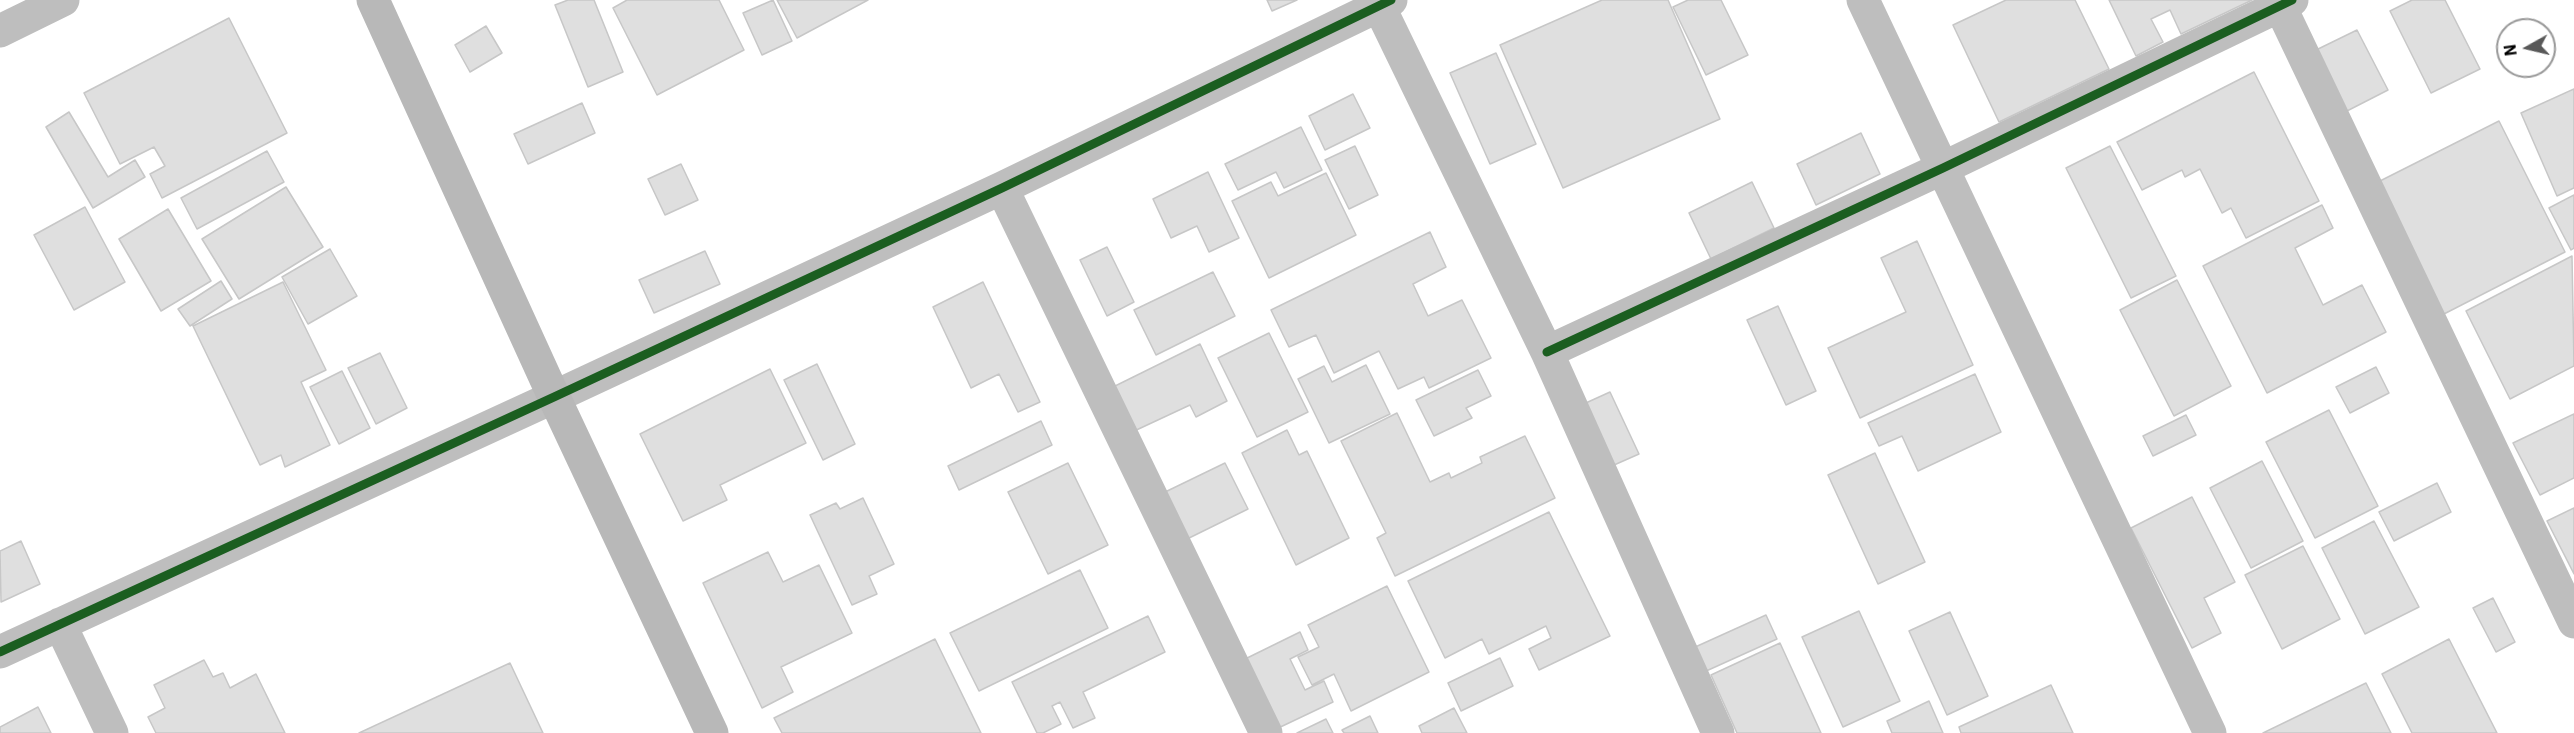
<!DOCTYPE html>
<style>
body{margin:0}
#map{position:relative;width:2574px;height:733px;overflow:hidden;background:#fff;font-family:"IBM Plex Sans",sans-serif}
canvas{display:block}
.north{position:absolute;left:2496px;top:18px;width:60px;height:60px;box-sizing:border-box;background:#fff;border:2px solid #999;border-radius:50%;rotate:262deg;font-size:16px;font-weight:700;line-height:24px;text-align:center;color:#000}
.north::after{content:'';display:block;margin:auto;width:21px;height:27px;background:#595959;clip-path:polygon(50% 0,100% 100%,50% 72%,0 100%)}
</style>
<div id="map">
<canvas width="2574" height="733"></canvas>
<div class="north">N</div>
</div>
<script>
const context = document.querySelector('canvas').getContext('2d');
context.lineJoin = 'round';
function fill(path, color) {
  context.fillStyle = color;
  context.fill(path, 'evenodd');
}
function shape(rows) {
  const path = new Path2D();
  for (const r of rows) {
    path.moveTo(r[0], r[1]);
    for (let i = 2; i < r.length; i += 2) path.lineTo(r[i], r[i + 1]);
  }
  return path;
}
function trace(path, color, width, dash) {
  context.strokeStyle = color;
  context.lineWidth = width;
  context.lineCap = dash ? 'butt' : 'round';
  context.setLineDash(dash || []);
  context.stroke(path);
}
const building = shape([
 [568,0,594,0,623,72,588,87,555,5,568,0],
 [627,0,719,0,744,50,657,95,613,8,627,0],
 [773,0,792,41,762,55,743,13,773,0],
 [777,0,868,0,797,38,777,0],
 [1267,0,1297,0,1272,11,1267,0],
 [1602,0,1668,0,1720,119,1563,188,1500,45,1602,0],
 [1688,0,1721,0,1748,55,1706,75,1673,7,1688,0],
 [2006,0,2075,0,2109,69,1999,122,1953,25,2006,0],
 [2109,0,2252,0,2181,34,2170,10,2151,19,2163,42,2136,56,2109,0],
 [2412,0,2445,0,2480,69,2431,93,2390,11,2412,0],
 [229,18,287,133,162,198,150,174,165,166,154,147,120,164,84,93,229,18],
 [486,26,502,53,470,72,455,45,486,26],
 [2357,30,2388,90,2345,112,2314,51,2357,30],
 [1496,53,1536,144,1490,164,1450,73,1496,53],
 [2254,72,2319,201,2246,238,2231,208,2222,213,2200,169,2185,177,2182,170,2142,190,2117,142,2254,72],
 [2574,89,2574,188,2557,196,2521,113,2574,89],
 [1353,94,1370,128,1325,150,1309,116,1353,94],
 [582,103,595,133,528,164,514,134,582,103],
 [69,112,108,177,135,160,145,177,93,208,46,127,69,112],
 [2499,121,2565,252,2442,315,2376,183,2499,121],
 [1301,127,1322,170,1284,188,1276,172,1238,190,1225,164,1301,127],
 [1861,133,1880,174,1816,205,1797,164,1861,133],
 [1355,146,1378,195,1349,209,1325,160,1355,146],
 [2110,146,2176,276,2131,298,2066,168,2110,146],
 [267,151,284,182,197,229,181,198,267,151],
 [681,164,698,200,665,215,648,179,681,164],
 [1208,172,1239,238,1209,252,1197,226,1171,238,1153,199,1208,172],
 [1326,173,1356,235,1269,278,1232,201,1271,182,1278,196,1326,173],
 [1752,182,1774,228,1711,259,1689,213,1752,182],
 [286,187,323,247,239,299,202,239,286,187],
 [2574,195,2574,248,2571,250,2549,208,2574,195],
 [2322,205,2333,228,2295,248,2323,305,2362,285,2386,332,2267,393,2203,266,2322,205],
 [85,207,125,282,74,310,34,235,85,207],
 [168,209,211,281,161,311,119,239,168,209],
 [1430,232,1446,267,1413,284,1428,316,1462,300,1491,358,1429,388,1424,377,1398,389,1379,351,1334,373,1316,335,1289,347,1271,310,1430,232],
 [1917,241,1973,365,1860,418,1828,348,1906,312,1881,258,1917,241],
 [1107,247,1134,302,1107,316,1080,260,1107,247],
 [330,249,357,296,308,324,282,277,330,249],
 [705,251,720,284,654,313,639,280,705,251],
 [2572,256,2574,366,2510,399,2466,311,2572,256],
 [1213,272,1235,316,1156,355,1134,310,1213,272],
 [2177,280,2231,386,2174,416,2120,310,2177,280],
 [221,281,232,299,190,326,178,309,221,281],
 [283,282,326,370,301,382,330,445,285,467,281,455,260,465,193,326,283,282],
 [983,282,1040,402,1018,412,999,374,971,388,933,307,983,282],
 [1778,306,1816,391,1786,405,1747,320,1778,306],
 [1269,333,1308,412,1257,437,1218,358,1269,333],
 [1200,344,1227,401,1196,417,1190,405,1130,433,1109,389,1200,344],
 [380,353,407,408,376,424,348,368,380,353],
 [817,364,855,444,823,460,784,380,817,364],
 [1366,365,1390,414,1329,443,1298,379,1324,366,1332,382,1366,365],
 [2376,367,2389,393,2350,413,2336,387,2376,367],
 [770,369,806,443,720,485,727,500,683,521,640,434,770,369],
 [1478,370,1491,396,1466,408,1472,418,1434,436,1416,400,1478,370],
 [342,371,370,428,339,444,310,387,342,371],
 [1975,374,2001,432,1918,471,1902,436,1879,446,1868,423,1975,374],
 [1610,392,1639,454,1605,469,1577,407,1610,392],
 [2329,410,2378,506,2315,538,2266,442,2329,410],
 [1397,413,1430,482,1449,473,1451,478,1482,463,1480,457,1525,436,1555,498,1395,576,1377,538,1386,533,1341,441,1397,413],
 [2574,414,2574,478,2540,495,2513,443,2574,414],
 [2186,415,2196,435,2153,456,2143,436,2186,415],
 [1041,421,1052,445,959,490,948,466,1041,421],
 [1287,430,1299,455,1307,451,1349,538,1296,565,1242,453,1287,430],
 [1875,453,1925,562,1878,584,1828,475,1875,453],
 [2262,461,2303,541,2251,568,2210,488,2262,461],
 [1068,463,1108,545,1048,574,1008,492,1068,463],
 [1225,463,1248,509,1183,541,1161,494,1225,463],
 [2437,483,2451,512,2394,541,2379,512,2437,483],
 [2192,497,2235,582,2204,598,2221,633,2192,648,2131,528,2192,497],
 [863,498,894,564,869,576,877,594,852,605,810,515,836,503,840,509,863,498],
 [2574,508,2574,574,2547,521,2574,508],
 [1549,512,1610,636,1539,670,1529,649,1551,638,1546,626,1489,654,1482,639,1445,658,1408,581,1549,512],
 [2374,521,2419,607,2365,634,2322,548,2374,521],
 [21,541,40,584,1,602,0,551,21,541],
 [2303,546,2340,619,2282,649,2245,575,2303,546],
 [768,552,783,582,819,565,852,633,781,667,793,692,762,708,703,583,768,552],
 [1080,570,1108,628,979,691,950,633,1080,570],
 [1387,586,1429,672,1351,711,1334,674,1312,685,1298,657,1319,647,1308,625,1387,586],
 [2493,598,2515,642,2496,652,2473,608,2493,598],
 [1859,611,1900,701,1843,727,1802,637,1859,611],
 [1950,612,1988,696,1947,715,1909,631,1950,612],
 [1766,615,1777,639,1704,672,1693,648,1766,615],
 [1148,616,1165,652,1083,692,1095,718,1073,728,1060,702,1052,706,1061,724,1043,733,1037,733,1012,682,1148,616],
 [1300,632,1308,650,1290,659,1305,690,1324,681,1333,702,1272,731,1239,662,1300,632],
 [935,639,981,733,782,733,774,718,935,639],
 [2449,639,2497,733,2412,733,2382,674,2449,639],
 [1780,643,1821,733,1737,733,1711,675,1780,643],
 [1500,658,1513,686,1461,711,1448,683,1500,658],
 [204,660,213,677,223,673,230,688,256,674,285,733,156,733,148,717,165,708,154,685,204,660],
 [510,663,543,733,359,733,497,669,510,663],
 [2366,683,2391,733,2263,733,2366,683],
 [2051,685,2073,733,1961,733,1959,727,2051,685],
 [1929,701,1943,733,1892,733,1887,721,1929,701],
 [38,707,51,733,0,733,0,727,38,707],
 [1454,708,1467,733,1422,733,1419,726,1454,708],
 [1370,716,1378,733,1344,733,1342,730,1370,716],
 [1326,719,1333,733,1297,733,1326,719]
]);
fill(building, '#dfdfdf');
trace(building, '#c7c7c7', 1.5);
trace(shape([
 [1863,0,2210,733],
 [1379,6,1547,352,1718,733],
 [2280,6,2574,622],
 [0,31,63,0],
 [1002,188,1266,733],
 [1547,352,1943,168,2292,0],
 [60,624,112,733],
 [0,652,554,397,1002,188,1391,0]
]), '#bebebe', 33);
trace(shape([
 [373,0,554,397,712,733]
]), '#b8b8b8', 33);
trace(shape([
 [1547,352,1943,168,2292,0],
 [0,652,554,397,1002,188,1391,0]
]), '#1b5e20', 9);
</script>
